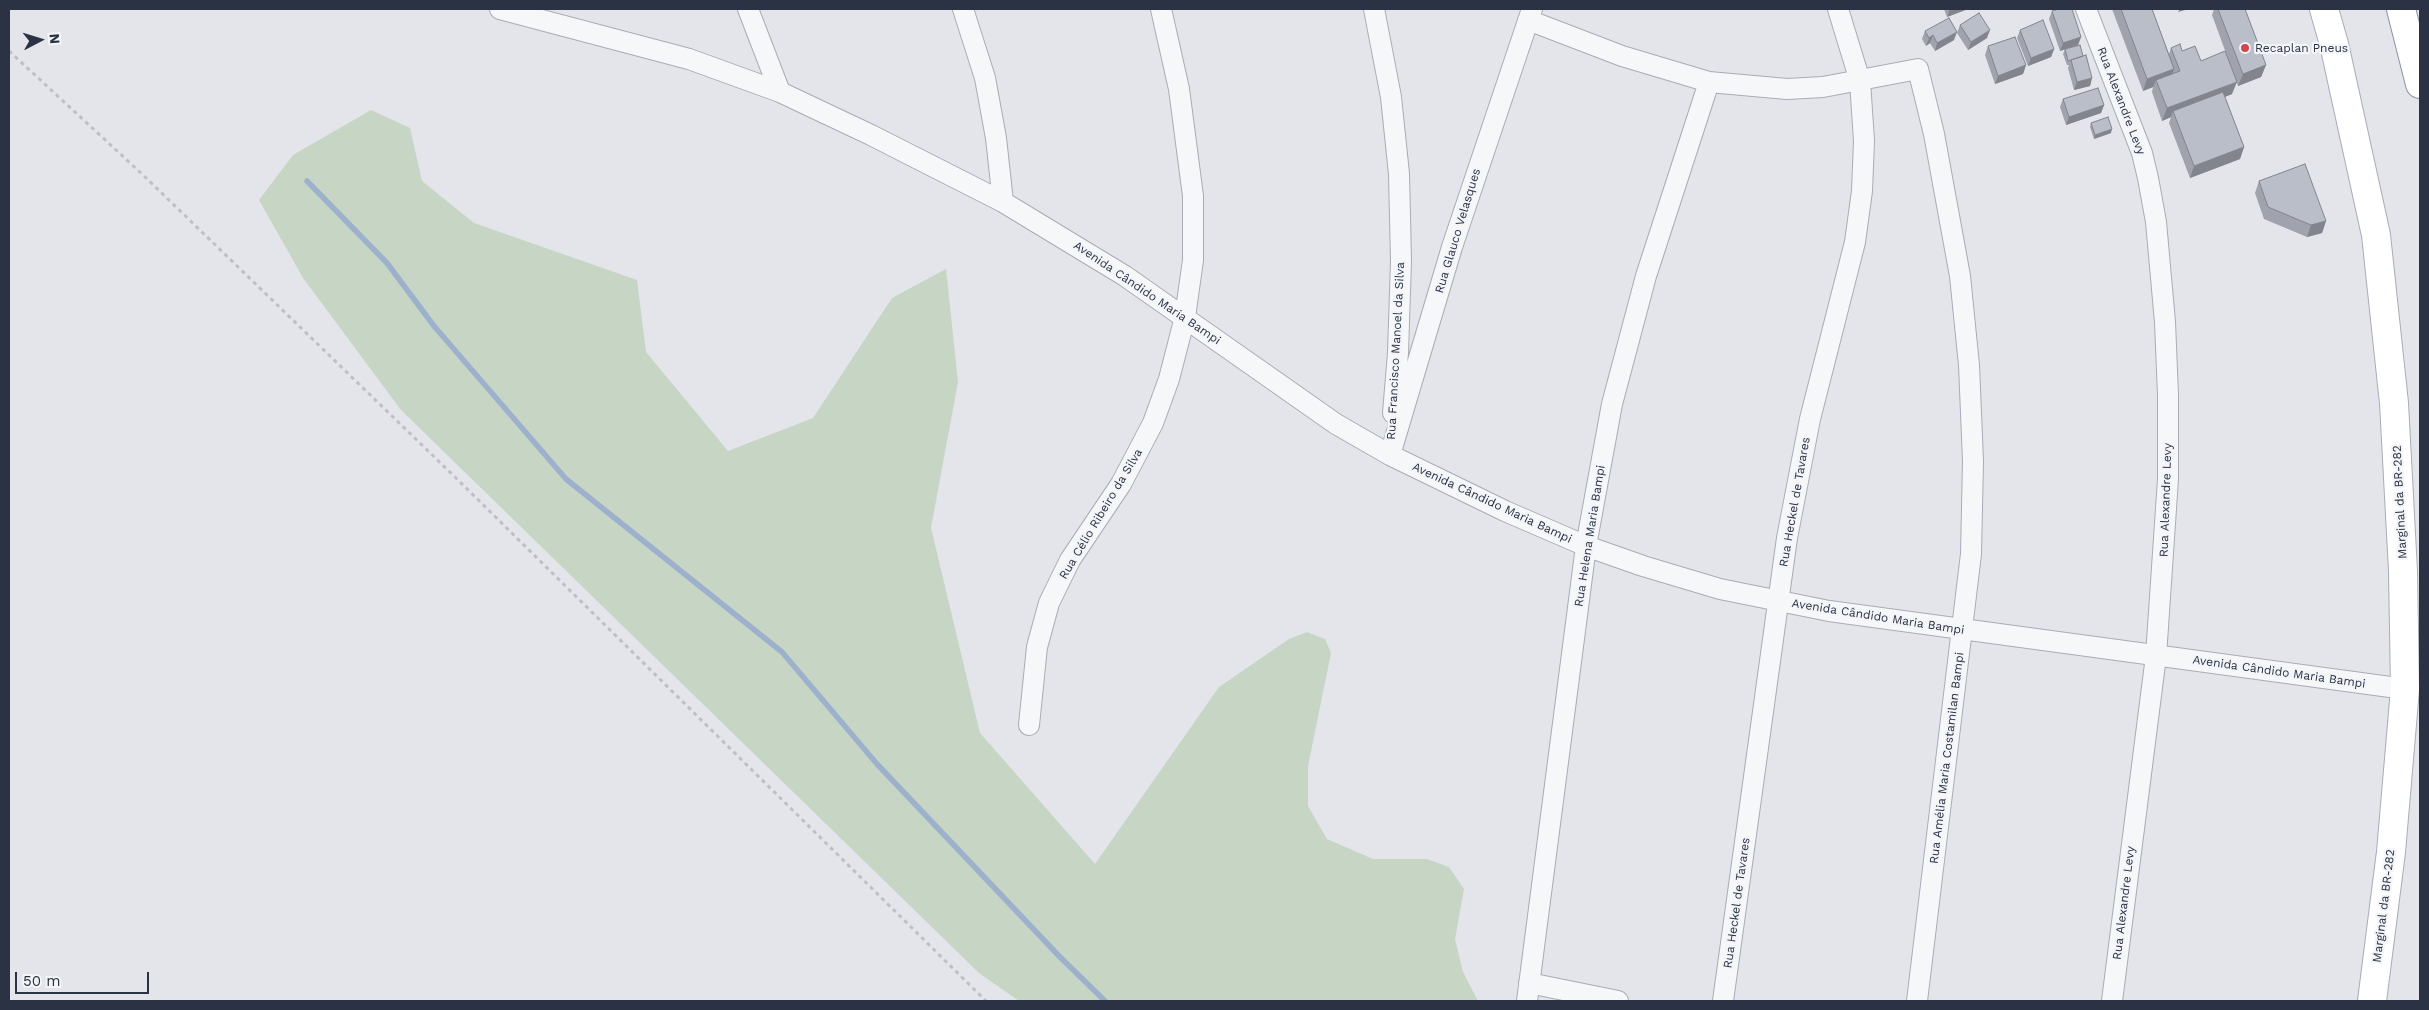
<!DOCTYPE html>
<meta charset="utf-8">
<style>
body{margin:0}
#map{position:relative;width:2429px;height:1010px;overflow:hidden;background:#e3e5eb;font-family:"Work Sans",sans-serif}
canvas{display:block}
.frame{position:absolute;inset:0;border:10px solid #2a3244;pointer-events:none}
.north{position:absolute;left:15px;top:15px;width:50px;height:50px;-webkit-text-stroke:4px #f3f5f8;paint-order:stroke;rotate:85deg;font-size:14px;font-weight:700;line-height:20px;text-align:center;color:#2a3244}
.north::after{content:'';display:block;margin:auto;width:18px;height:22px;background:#2a3244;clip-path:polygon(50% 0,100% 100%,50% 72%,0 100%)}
.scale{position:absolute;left:15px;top:972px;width:134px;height:22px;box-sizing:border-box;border:2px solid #2a3244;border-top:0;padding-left:6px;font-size:15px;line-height:18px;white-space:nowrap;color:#2a3244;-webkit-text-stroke:4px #f3f5f8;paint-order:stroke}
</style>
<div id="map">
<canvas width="2429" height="1010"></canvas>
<div class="frame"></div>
<div class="north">N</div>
<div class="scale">50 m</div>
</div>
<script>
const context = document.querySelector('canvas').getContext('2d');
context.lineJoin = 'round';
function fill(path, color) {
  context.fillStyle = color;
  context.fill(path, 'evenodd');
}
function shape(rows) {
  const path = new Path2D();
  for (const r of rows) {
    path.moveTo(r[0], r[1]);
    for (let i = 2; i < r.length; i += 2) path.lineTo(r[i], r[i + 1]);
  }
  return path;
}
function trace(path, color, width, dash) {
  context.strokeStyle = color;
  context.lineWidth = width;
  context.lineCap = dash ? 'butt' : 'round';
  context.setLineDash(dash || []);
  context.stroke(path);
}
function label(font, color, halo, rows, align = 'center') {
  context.font = font + ' "Work Sans",sans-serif';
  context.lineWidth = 4.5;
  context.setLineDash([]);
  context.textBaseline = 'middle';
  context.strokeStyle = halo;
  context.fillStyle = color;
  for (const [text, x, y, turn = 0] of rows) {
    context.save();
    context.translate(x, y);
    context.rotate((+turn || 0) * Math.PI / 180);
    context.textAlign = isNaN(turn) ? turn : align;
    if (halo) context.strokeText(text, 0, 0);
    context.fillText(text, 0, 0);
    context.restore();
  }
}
fill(shape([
 [371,110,410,128,422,181,474,223,637,280,646,352,728,451,813,418,892,298,946,269,958,382,931,528,980,733,1095,864,1219,687,1289,639,1307,632,1325,639,1331,653,1308,766,1308,806,1327,839,1373,859,1427,859,1449,867,1464,889,1455,939,1463,972,1478,1001,1019,1001,979,973,401,410,303,278,259,200,293,155]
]), '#c7d5c4');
trace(shape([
 [307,181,387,263,434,326,566,479,782,652,877,764,1059,956,1105,1001]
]), '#9db1cc', 5.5);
const street = shape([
 [500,9,689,59,780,92,871,135,1003,202,1125,276,1336,424,1390,455,1505,511,1586,546,1643,566,1720,589,1829,611,2405,689],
 [748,9,780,92],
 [963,9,985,78,996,138,1003,202],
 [1374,9,1391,97,1399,174,1401,261,1398,353,1393,413],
 [2086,9,2142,153,2148,178,2156,222,2165,322,2168,395,2168,479,2156,656,2112,1001],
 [1528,20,1622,56,1709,82,1787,89,1823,87,1918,69,1934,134,1960,276,1969,365,1973,461,1971,554,1917,1001],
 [1390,455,1452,247,1532,9],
 [1029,725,1037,647,1049,603,1070,560,1121,484,1153,423,1169,379,1185,317,1193,260,1193,196,1179,89,1161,9],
 [1529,983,1618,1001],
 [1527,1001,1586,546,1612,404,1646,276,1709,82],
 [1723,1001,1787,538,1810,419,1855,242,1862,191,1864,141,1860,81,1838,9]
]);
const secondary = shape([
 [2324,9,2334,44,2376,235,2394,403,2403,571,2405,689,2391,852,2372,1001]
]);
const highway = shape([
 [2401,9,2420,84]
]);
trace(street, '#a8acb6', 22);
trace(secondary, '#a8acb6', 30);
trace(highway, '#8a92a2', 30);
trace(shape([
 [9,51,142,174,456,478,986,1001]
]), '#bdc0c6', 3, [4, 4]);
trace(street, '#f6f7f9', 20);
trace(secondary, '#fff', 28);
trace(highway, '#fff', 28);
fill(shape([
 [1944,9,1968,9,1947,17],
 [2112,9,2152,9,2169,54,2171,48,2182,51,2201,61,2232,94,2225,97,2244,147,2240,159,2190,178,2169,123,2171,117,2162,121,2152,92,2153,87,2143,91],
 [2214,9,2245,9,2266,65,2261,77,2238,86,2212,15],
 [2052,11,2081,37,2078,45,2060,51,2049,19],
 [1960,25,1987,38,1968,50,1957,33],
 [2020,30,2054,49,2051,57,2028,66,2017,38],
 [1925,31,1954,40,1935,51,1930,43,1926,46,1922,39],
 [1988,46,2026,65,2023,74,1995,84,1985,55],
 [2065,49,2083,56,2092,78,2090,86,2074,90,2068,68,2069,65,2067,65,2063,54],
 [2063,99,2104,105,2101,113,2066,125,2060,107],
 [2091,123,2111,133,2094,139,2090,127],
 [2259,181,2326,221,2322,233,2307,237,2264,219,2255,193]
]), '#a0a3ad');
fill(shape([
 [1950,9,1968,9,1947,17],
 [2180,9,2189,9,2178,12],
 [1990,30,1987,38,1968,50,1971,42],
 [1957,32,1954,40,1935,51,1937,43],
 [1933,35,1930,43,1926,46,1929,38],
 [2081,37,2078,45,2060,51,2063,43],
 [2054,49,2051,57,2028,66,2031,58],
 [2026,65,2023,74,1995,84,1998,76],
 [2266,65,2261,77,2238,86,2243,74],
 [2174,69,2170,81,2156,80,2153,87,2143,91,2147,79],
 [2092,78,2090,86,2074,90,2077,82],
 [2237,82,2232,94,2175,116,2173,111,2171,117,2162,121,2167,108],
 [2104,105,2101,113,2066,125,2069,117],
 [2112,129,2111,133,2094,139,2095,135],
 [2244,147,2240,159,2190,178,2194,166],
 [2326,221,2322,233,2307,237,2311,225]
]), '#82858d');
const building = shape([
 [2059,9,2072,9,2081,37,2063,43,2052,11,2059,9],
 [2121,9,2152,9,2174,69,2147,79,2121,9],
 [2218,9,2245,9,2266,65,2243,74,2218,9],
 [1979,13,1990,30,1971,42,1960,25,1979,13],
 [1949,18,1957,32,1937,43,1933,35,1929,38,1925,31,1949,18],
 [2043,20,2054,49,2031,58,2020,30,2043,20],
 [2015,37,2026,65,1998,76,1988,46,2015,37],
 [2180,44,2182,51,2195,46,2201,61,2225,51,2237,82,2167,108,2156,80,2180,71,2171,48,2180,44],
 [2080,45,2083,56,2068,61,2065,49,2080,45],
 [2086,55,2092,78,2077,82,2071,60,2086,55],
 [2098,88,2104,105,2069,117,2063,99,2098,88],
 [2223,92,2244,147,2194,166,2173,111,2223,92],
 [2108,117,2112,129,2095,135,2091,123,2108,117],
 [2305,164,2326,221,2311,225,2268,207,2259,181,2305,164]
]);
fill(building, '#babec9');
trace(building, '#82858d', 1);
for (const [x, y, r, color] of [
 [2245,48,5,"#d24651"]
]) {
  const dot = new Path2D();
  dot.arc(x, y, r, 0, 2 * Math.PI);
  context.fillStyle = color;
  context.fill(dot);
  trace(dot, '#f3f5f8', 2);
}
label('12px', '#2a3244', '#f3f5f8', [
 ["Recaplan Pneus",2255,48]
], 'left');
label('12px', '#2a3244', '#f3f5f8', [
 ["Rua Alexandre Levy",2121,101,69],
 ["Rua Glauco Velasques",1458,231,-73],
 ["Avenida Cândido Maria Bampi",1147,293,34],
 ["Rua Francisco Manoel da Silva",1396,351,-87],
 ["Rua Alexandre Levy",2166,500,-88],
 ["Rua Heckel de Tavares",1795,502,-80],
 ["Marginal da BR-282",2400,502,-93],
 ["Avenida Cândido Maria Bampi",1492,503,25],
 ["Rua Célio Ribeiro da Silva",1101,514,-59],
 ["Rua Helena Maria Bampi",1590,536,-81],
 ["Avenida Cândido Maria Bampi",1878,617,9],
 ["Avenida Cândido Maria Bampi",2279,672,8],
 ["Rua Amélia Maria Costamilan Bampi",1947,758,-83],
 ["Rua Heckel de Tavares",1737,903,-82],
 ["Rua Alexandre Levy",2124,903,-83],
 ["Marginal da BR-282",2384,906,-83]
]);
</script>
